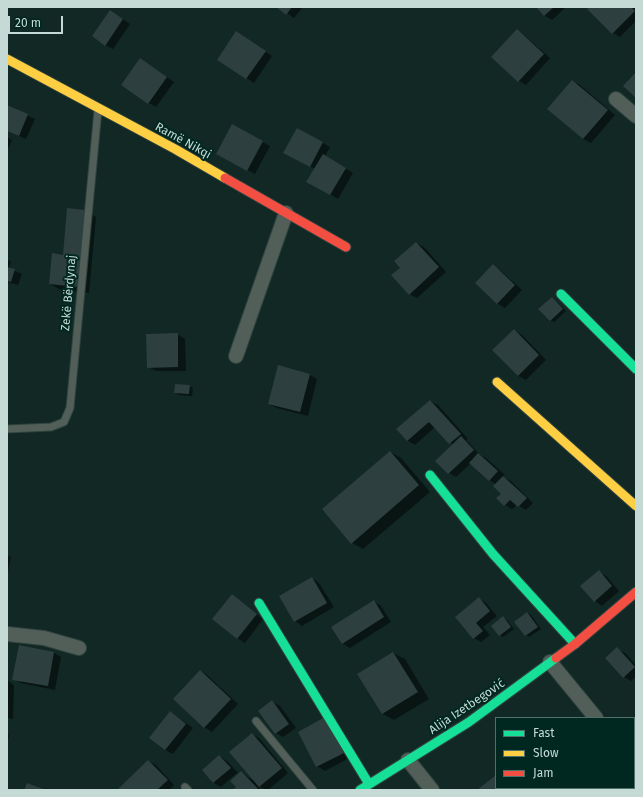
<!DOCTYPE html>
<meta charset="utf-8">
<style>
body{margin:0}
#map{position:relative;width:643px;height:797px;overflow:hidden;background:#112825;font-family:"Fira Sans",sans-serif}
canvas{display:block}
.frame{position:absolute;inset:0;border:8px solid #c5dad4;pointer-events:none}
.legend{position:absolute;left:495px;top:717px;width:140px;height:72px;box-sizing:border-box;background:#002821;border:1px solid #4f6f69;margin:0;padding:5px 7px;list-style:none;font-size:12px;color:#c5dad4}
.legend li{display:flex;align-items:center;gap:8px;height:20px}
.legend b{width:20px;border:1px solid #4f6f69}
.scale{position:absolute;left:8px;top:16px;width:55px;height:18px;box-sizing:border-box;border:2px solid #c5dad4;border-top:0;padding-left:5px;font-size:12px;line-height:14px;white-space:nowrap;color:#c5dad4;-webkit-text-stroke:3px #002821;paint-order:stroke}
</style>
<div id="map">
<canvas width="643" height="797"></canvas>
<div class="frame"></div>
<ul class="legend">
<li><b style="height:5px;background:#16e098"></b>Fast</li>
<li><b style="height:5px;background:#ffcf43"></b>Slow</li>
<li><b style="height:5px;background:#f24e42"></b>Jam</li>
</ul>
<div class="scale">20 m</div>
</div>
<script>
const context = document.querySelector('canvas').getContext('2d');
context.lineJoin = 'round';
function fill(path, color) {
  context.fillStyle = color;
  context.fill(path, 'evenodd');
}
function shape(rows) {
  const path = new Path2D();
  for (const r of rows) {
    path.moveTo(r[0], r[1]);
    for (let i = 2; i < r.length; i += 2) path.lineTo(r[i], r[i + 1]);
  }
  return path;
}
function trace(path, color, width, dash) {
  context.strokeStyle = color;
  context.lineWidth = width;
  context.lineCap = dash ? 'butt' : 'round';
  context.setLineDash(dash || []);
  context.stroke(path);
}
function label(font, color, halo, rows, align = 'center') {
  context.font = font + ' "Fira Sans",sans-serif';
  context.lineWidth = 4;
  context.setLineDash([]);
  context.textBaseline = 'middle';
  context.strokeStyle = halo;
  context.fillStyle = color;
  for (const [text, x, y, turn = 0] of rows) {
    context.save();
    context.translate(x, y);
    context.rotate((+turn || 0) * Math.PI / 180);
    context.textAlign = isNaN(turn) ? turn : align;
    if (halo) context.strokeText(text, 0, 0);
    context.fillText(text, 0, 0);
    context.restore();
  }
}
fill(shape([
 [278,7,303,7,294,18],
 [537,7,566,7,552,20,545,16],
 [591,7,633,7,636,10,636,21,620,37,613,33],
 [111,11,130,24,113,49,105,45],
 [517,31,524,35,550,58,526,85,519,81],
 [244,37,272,56,254,83,218,59],
 [148,64,174,82,156,107,149,103],
 [572,81,580,85,615,115,591,143,583,139,548,108],
 [7,106,35,119,26,139,7,131],
 [232,125,270,146,255,174,217,153],
 [298,129,330,147,325,156,353,173,338,199,308,181,315,169,285,152],
 [7,137,12,140,7,151],
 [85,210,96,217,89,293,61,290,50,284],
 [416,243,424,247,446,272,417,298,409,294,401,268],
 [7,259,11,262,9,268,22,274,18,285,7,282],
 [493,266,500,270,522,290,505,308,498,304,476,283],
 [555,300,566,311,554,322,550,320],
 [514,330,522,335,546,360,526,380,518,376],
 [177,334,185,339,186,371,156,371,148,367],
 [279,367,310,375,317,379,308,416,277,408,269,404],
 [189,386,193,388,192,396,179,395,175,393],
 [430,401,438,405,468,439,466,440,480,455,486,458,505,475,503,477,511,481,533,503,526,510,517,505,512,509,505,505,502,494,496,484,489,480,471,463,456,477,449,473,453,445,435,427,415,445,408,441,398,429],
 [390,452,401,458,430,492,363,549,352,543],
 [7,555,11,557,8,571,7,571],
 [599,572,606,576,619,591,602,606,595,601,582,586],
 [312,578,319,583,334,607,302,626,295,621],
 [232,596,239,600,263,619,245,643,237,638],
 [479,598,486,603,497,616,483,627,490,635,481,642,474,638],
 [374,601,381,606,391,622,350,648,342,643],
 [528,613,531,615,541,629,529,637,526,635],
 [503,618,507,620,514,629,503,637,500,635,493,626],
 [20,647,54,653,61,657,55,690,21,683,14,679],
 [617,649,625,653,636,665,636,677,631,681,624,677],
 [393,653,405,659,429,699,394,720,383,714,358,674],
 [200,671,207,675,238,704,212,732,204,727],
 [7,680,14,685,13,719,7,718],
 [273,702,280,706,296,728,283,737,276,733],
 [170,712,193,728,173,754,165,750],
 [299,733,351,757,325,771,317,766],
 [7,734,9,735,7,744],
 [252,734,259,738,288,773,268,790,266,790,257,785,261,790,234,790,237,787,238,775,237,773,221,787,214,783,203,770,219,756,227,761,239,774,241,772,252,780,253,779],
 [148,761,156,765,174,785,169,790,118,790],
 [634,772,636,774,636,790,559,790,557,788,634,788],
 [496,776,496,788,551,788,552,790,479,790]
]), '#0007');
fill(shape([
 [276,7,292,7,286,15],
 [536,7,554,7,544,16],
 [590,7,631,7,635,11,612,34,587,9],
 [110,10,123,19,105,46,92,36],
 [517,29,544,54,518,82,491,57],
 [236,31,266,51,246,79,217,60],
 [140,58,167,77,148,104,121,85],
 [636,72,636,98,623,86],
 [572,80,608,110,583,139,547,109],
 [7,105,28,114,19,136,7,131],
 [232,124,263,141,247,171,216,154],
 [297,128,323,142,310,167,283,153],
 [323,154,346,168,330,195,306,182],
 [67,208,85,210,78,287,49,284,52,253,63,255],
 [416,242,439,267,409,295,391,275,400,268,394,261],
 [493,264,515,285,497,304,475,283],
 [7,267,15,269,11,282,7,281],
 [552,297,563,309,550,321,538,309],
 [514,329,539,355,518,376,492,350],
 [178,333,178,367,147,368,146,334],
 [278,365,310,374,300,412,268,404],
 [175,384,190,385,189,394,174,393],
 [430,400,461,434,449,444,429,422,407,441,396,429],
 [461,436,474,450,448,474,435,461],
 [390,451,419,485,351,544,322,509],
 [478,453,498,471,489,481,469,463],
 [503,476,527,498,518,507,510,500,504,506,496,498,501,494,493,486],
 [599,570,612,586,594,602,580,586],
 [312,577,327,603,294,622,279,596],
 [232,594,257,614,237,639,212,619],
 [479,597,490,611,476,623,483,631,473,639,455,617],
 [374,600,384,617,342,644,331,627],
 [527,612,538,627,525,636,514,622],
 [503,616,511,627,499,636,491,626],
 [19,645,54,652,48,686,12,680],
 [617,647,635,667,623,678,605,658],
 [393,652,418,692,382,714,357,674],
 [200,670,231,699,204,728,173,699],
 [272,700,289,724,275,734,258,711],
 [170,711,186,724,165,750,149,738],
 [325,717,344,753,316,767,298,732],
 [252,733,282,768,259,787,229,752],
 [219,755,231,768,213,783,202,770],
 [148,760,168,780,157,790,117,790],
 [241,771,259,790,232,790,236,787,230,781],
 [496,775,496,788,546,788,543,790,477,790],
 [27,783,46,790,24,790],
 [556,788,618,788,616,790,557,790]
]), '#2d3f3f');
const lane = shape([
 [7,429,51,427,64,422,70,408,98,110],
 [256,721,313,790],
 [185,787,188,790]
]);
const street = shape([
 [616,99,636,116],
 [236,356,286,213],
 [7,634,44,638,79,648],
 [550,662,596,718],
 [408,760,432,790],
 [634,763,636,766]
]);
const fast = shape([
 [561,294,636,369],
 [430,475,493,554,575,644],
 [259,603,369,784],
 [360,790,469,722,556,658]
]);
const slow = shape([
 [7,59,175,149,225,178],
 [497,382,636,506]
]);
const jam = shape([
 [225,178,346,247],
 [556,658,575,644,636,592]
]);
trace(lane, '#2f433f', 9);
trace(street, '#2f433f', 16);
trace(fast, '#2f433f', 11);
trace(slow, '#2f433f', 11);
trace(jam, '#2f433f', 11);
trace(lane, '#525f59', 7);
trace(street, '#525f59', 14);
trace(fast, '#16e098', 9);
trace(slow, '#ffcf43', 9);
trace(jam, '#f24e42', 9);
label('12px', '#c5dad4', '#002821', [
 ["Ramë Nikqi",183,141,29],
 ["Zekë Bërdynaj",69,293,-85],
 ["Alija Izetbegović",467,707,-34]
]);
</script>
